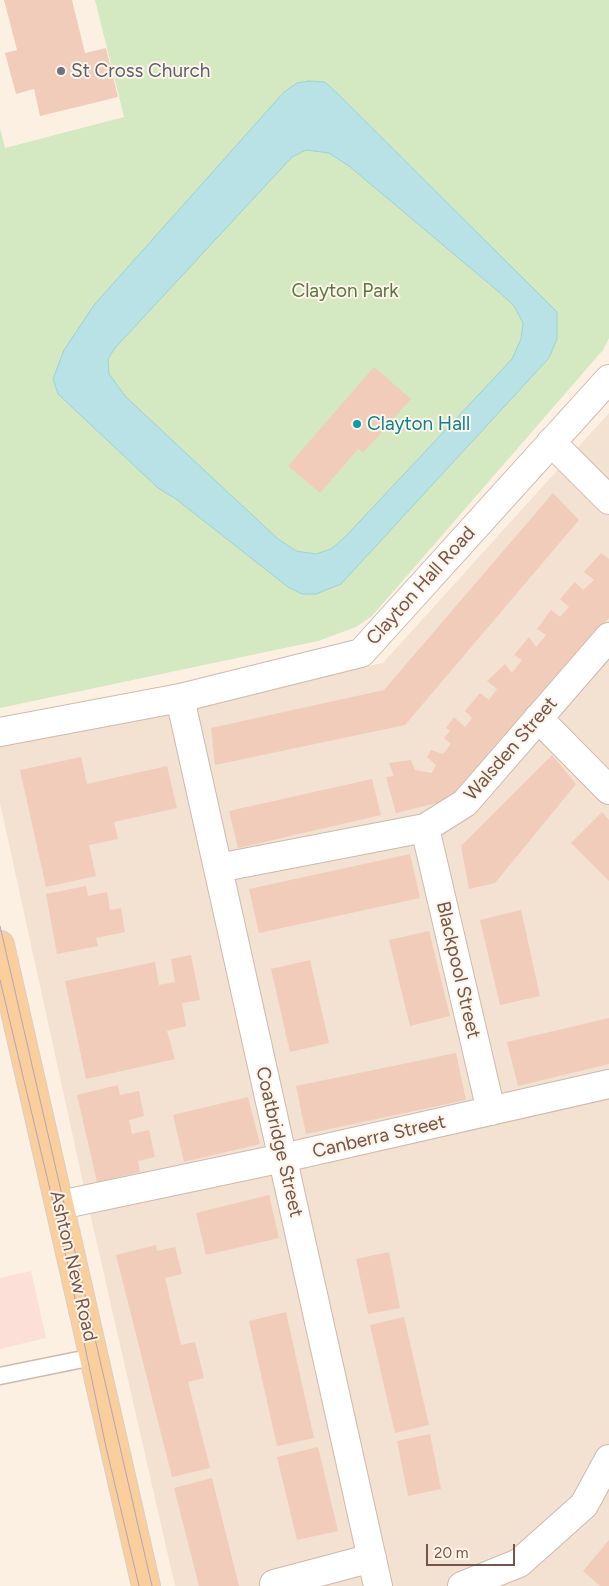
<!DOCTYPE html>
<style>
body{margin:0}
#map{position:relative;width:609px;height:1586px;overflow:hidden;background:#fcf0e3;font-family:Figtree,sans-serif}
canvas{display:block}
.scale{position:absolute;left:426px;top:1544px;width:89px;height:22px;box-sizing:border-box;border:2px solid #735549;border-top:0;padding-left:6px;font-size:15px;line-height:18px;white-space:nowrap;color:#735549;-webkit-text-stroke:4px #fff4e9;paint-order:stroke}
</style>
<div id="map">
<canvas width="609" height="1586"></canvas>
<div class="scale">20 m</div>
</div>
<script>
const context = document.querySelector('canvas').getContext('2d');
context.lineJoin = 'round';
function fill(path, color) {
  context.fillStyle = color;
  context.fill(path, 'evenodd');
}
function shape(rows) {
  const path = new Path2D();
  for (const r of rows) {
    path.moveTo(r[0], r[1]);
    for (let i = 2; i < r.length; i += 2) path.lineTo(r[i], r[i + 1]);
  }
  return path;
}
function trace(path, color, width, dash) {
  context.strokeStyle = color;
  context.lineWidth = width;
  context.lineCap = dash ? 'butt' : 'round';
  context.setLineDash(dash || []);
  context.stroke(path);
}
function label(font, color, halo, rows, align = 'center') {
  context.font = font + ' Figtree,sans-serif';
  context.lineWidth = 4;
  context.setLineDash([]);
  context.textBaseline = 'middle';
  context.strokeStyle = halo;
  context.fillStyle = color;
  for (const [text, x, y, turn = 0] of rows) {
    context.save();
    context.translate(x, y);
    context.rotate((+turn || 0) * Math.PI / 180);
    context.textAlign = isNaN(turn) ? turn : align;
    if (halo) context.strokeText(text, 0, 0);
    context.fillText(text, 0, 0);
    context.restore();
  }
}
fill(shape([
 [609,413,609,1586,175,1586,82,1178,0,803,0,743,383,663]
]), '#f3e1d1');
fill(shape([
 [31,1271,46,1338,0,1349,0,1278]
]), '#fcdfd6');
fill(shape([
 [95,0,609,0,609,338,603,350,372,616,356,627,318,641,0,708,0,128,5,148,124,117]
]), '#d4e9c2');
const water = shape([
 [309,81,325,82,338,94,557,312,557,339,549,358,341,584,316,594,302,594,288,587,176,499,158,488,58,394,53,379,64,350,94,305,284,92,297,83,309,81],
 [306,150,329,153,349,166,499,292,514,306,523,323,521,339,512,359,345,537,331,549,316,554,296,551,278,539,204,470,126,397,109,374,108,359,115,348,292,157,306,150]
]);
fill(water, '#b8e2e5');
trace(water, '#9ed2d6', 1);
fill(shape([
 [4,0,72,0,85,53,106,48,118,97,40,116,34,89,16,94,5,53,17,50],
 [374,367,411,399,363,453,358,449,320,493,288,466],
 [553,493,579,520,405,725,215,765,211,728,384,690],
 [601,553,609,559,609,618,449,800,396,813,386,777,394,776,389,763,411,760,415,770,432,773,436,765,427,757,431,750,443,754,451,744,444,738,450,731,446,728,454,717,465,727,472,718,465,711,480,693,489,700,497,689,487,681,505,664,512,673,522,660,514,655,529,637,536,647,546,635,537,629,551,610,560,617,569,607,560,599,575,582,583,590,594,580,584,572],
 [552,755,576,784,495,883,469,889,461,846],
 [81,757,87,784,167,766,177,808,114,822,118,839,89,845,96,876,46,887,20,770],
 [372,779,381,815,238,848,229,811],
 [602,812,609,820,609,881,571,843],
 [410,854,420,898,259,933,249,889],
 [86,886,88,896,107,892,110,910,121,908,125,932,96,938,98,946,57,954,46,894],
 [521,910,540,996,500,1005,480,920],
 [429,931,450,1016,410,1026,389,940],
 [191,955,200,1000,182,1003,186,1026,167,1031,175,1059,86,1079,65,981,155,962,159,985,175,982,171,959],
 [310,960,329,1043,290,1052,271,969],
 [609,1018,609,1064,518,1086,507,1042],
 [456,1053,466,1100,306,1134,296,1086],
 [118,1085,120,1095,139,1091,144,1116,129,1120,132,1134,149,1130,155,1157,138,1161,140,1172,97,1182,77,1095],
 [248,1097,260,1144,184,1162,173,1115],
 [269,1195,279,1238,206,1255,196,1213],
 [156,1245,157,1251,175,1247,182,1274,165,1278,181,1345,195,1342,204,1378,188,1382,210,1468,172,1477,116,1255],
 [389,1252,400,1308,368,1314,356,1259],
 [286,1312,314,1438,277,1446,249,1321],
 [404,1317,429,1425,395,1433,370,1325],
 [430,1434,441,1489,408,1496,397,1441],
 [318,1447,338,1531,297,1540,277,1457],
 [212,1478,239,1586,199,1586,174,1488],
 [609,1540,609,1586,600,1586,583,1571]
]), '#f1ccbb');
const service = shape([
 [0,1376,93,1357]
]);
const minor = shape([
 [551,442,609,500],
 [180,698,378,1586],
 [538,718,609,790],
 [0,732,180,698,361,653,609,379],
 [425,828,491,1111],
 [218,868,425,828,465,803,609,637],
 [60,1205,283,1158,609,1084],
 [274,1584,372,1558],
 [462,1586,519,1563,584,1505,609,1459]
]);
const primary = shape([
 [0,945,146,1586]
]);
trace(service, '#cfb9ad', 19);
trace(minor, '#cfb9ad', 30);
trace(primary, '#d8cfcc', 30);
trace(service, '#fff', 16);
trace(minor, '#fff', 28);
trace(primary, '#facf9c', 28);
trace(shape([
 [0,926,152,1586],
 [0,980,67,1261,106,1447,139,1586]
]), '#b2a2c5', 1);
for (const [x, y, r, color] of [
 [61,71,5,"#6b7280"],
 [357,424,5,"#0f9aa8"]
]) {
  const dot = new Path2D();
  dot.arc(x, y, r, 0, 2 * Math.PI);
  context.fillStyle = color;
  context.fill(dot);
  trace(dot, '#fff4e9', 2);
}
label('19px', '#5b616d', '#fff4e9', [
 ["St Cross Church",71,71]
], 'left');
label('19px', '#567842', '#fff4e9', [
 ["Clayton Park",345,291]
]);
label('19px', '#0d838f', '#fff4e9', [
 ["Clayton Hall",367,424]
], 'left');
label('19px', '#735549', '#fff4e9', [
 ["Clayton Hall Road",421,586,-48],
 ["Walsden Street",511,749,-49],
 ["Blackpool Street",458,970,77],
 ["Canberra Street",379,1137,-13],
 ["Coatbridge Street",279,1142,77],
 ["Ashton New Road",73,1266,77]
]);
</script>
